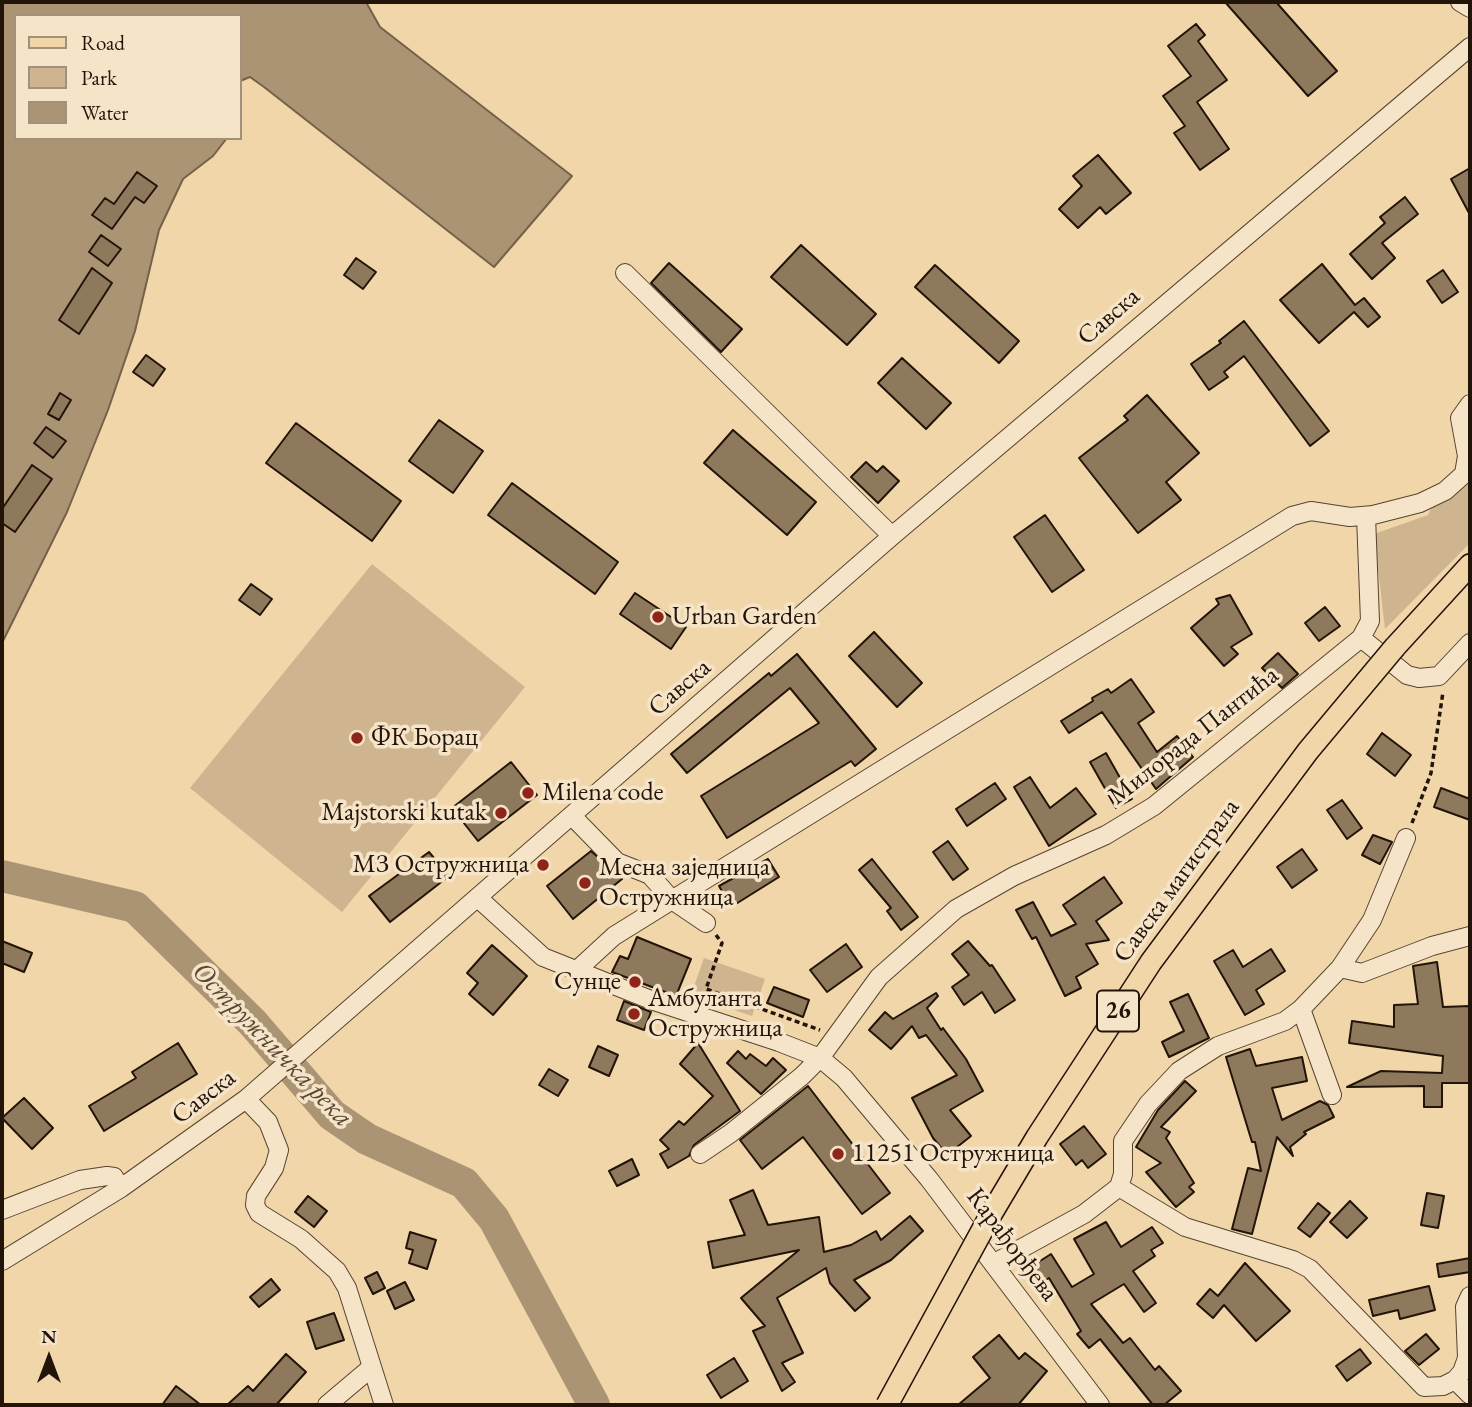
<!DOCTYPE html>
<meta charset="utf-8">
<style>
body{margin:0}
#map{position:relative;width:1472px;height:1407px;overflow:hidden;background:#f1d6aa;font-family:"EB Garamond",serif}
canvas{display:block}
.frame{position:absolute;inset:0;border:4px solid #221409;pointer-events:none}
.legend{position:absolute;left:14px;top:14px;width:228px;height:126px;box-sizing:border-box;background:#f6e4c8;border:2px solid #a1917c;margin:0;padding:9px 12px;list-style:none;font-size:21px;color:#221409}
.legend li{display:flex;align-items:center;gap:14px;height:35px}
.legend b{width:35px;border:2px solid #a1917c}
.north{position:absolute;left:14px;top:1323px;width:70px;height:70px;-webkit-text-stroke:5px #f6e4c8;paint-order:stroke;rotate:0deg;font-size:19px;font-weight:700;line-height:28px;text-align:center;color:#221409}
.north::after{content:'';display:block;margin:auto;width:24px;height:32px;background:#221409;clip-path:polygon(50% 0,100% 100%,50% 72%,0 100%)}
</style>
<div id="map">
<canvas width="1472" height="1407"></canvas>
<div class="frame"></div>
<ul class="legend">
<li><b style="height:9px;background:#f1d6aa"></b>Road</li>
<li><b style="height:19px;background:#ceb58f"></b>Park</li>
<li><b style="height:19px;background:#ab9473"></b>Water</li>
</ul>
<div class="north">N</div>
</div>
<script>
const context = document.querySelector('canvas').getContext('2d');
context.lineJoin = 'round';
function fill(path, color) {
  context.fillStyle = color;
  context.fill(path, 'evenodd');
}
function shape(rows) {
  const path = new Path2D();
  for (const r of rows) {
    path.moveTo(r[0], r[1]);
    for (let i = 2; i < r.length; i += 2) path.lineTo(r[i], r[i + 1]);
  }
  return path;
}
function trace(path, color, width, dash) {
  context.strokeStyle = color;
  context.lineWidth = width;
  context.lineCap = dash ? 'butt' : 'round';
  context.setLineDash(dash || []);
  context.stroke(path);
}
function label(font, color, halo, rows, align = 'center') {
  context.font = font + ' "EB Garamond",serif';
  context.lineWidth = 7;
  context.setLineDash([]);
  context.textBaseline = 'middle';
  context.strokeStyle = halo;
  context.fillStyle = color;
  for (const [text, x, y, turn = 0] of rows) {
    context.save();
    context.translate(x, y);
    context.rotate((+turn || 0) * Math.PI / 180);
    context.textAlign = isNaN(turn) ? turn : align;
    if (halo) context.strokeText(text, 0, 0);
    context.fillText(text, 0, 0);
    context.restore();
  }
}
fill(shape([
 [1470,482,1470,543,1385,629,1374,534,1428,515,1432,506],
 [372,564,525,687,342,912,190,788],
 [704,958,765,979,752,1016,691,995]
]), '#ceb58f');
const water = shape([
 [2,2,366,2,380,27,572,176,494,267,264,87,250,77,240,81,240,16,16,16,16,138,227,138,213,156,183,179,159,230,135,331,108,410,67,512,2,643,2,2]
]);
fill(water, '#ab9473');
trace(water, '#746149', 2);
trace(shape([
 [2,876,135,907,253,1023,332,1115,367,1139,464,1183,494,1219,594,1405]
]), '#ab9473', 32);
const building = shape([
 [1225,2,1276,2,1337,71,1308,96,1225,2],
 [1196,24,1205,35,1198,41,1227,80,1197,102,1229,149,1200,170,1174,133,1185,126,1163,96,1191,76,1168,46,1196,24],
 [1098,155,1131,193,1106,214,1100,207,1078,228,1059,209,1082,186,1073,176,1098,155],
 [1470,168,1470,215,1451,179,1470,168],
 [137,172,157,186,144,203,135,197,112,229,92,215,105,198,114,204,137,172],
 [1405,197,1418,214,1382,243,1395,258,1372,279,1350,254,1385,223,1380,217,1405,197],
 [101,235,121,249,108,266,89,252,101,235],
 [801,245,876,314,847,345,771,277,801,245],
 [356,258,376,272,363,289,344,275,356,258],
 [669,263,742,329,721,352,651,283,669,263],
 [1322,264,1355,305,1364,298,1380,317,1368,327,1354,312,1319,343,1280,300,1322,264],
 [935,265,1019,341,999,363,915,287,935,265],
 [92,268,112,283,79,334,59,320,92,268],
 [1443,270,1458,292,1442,303,1427,281,1443,270],
 [1244,321,1329,431,1310,446,1244,356,1224,372,1228,377,1209,390,1191,364,1221,343,1219,341,1244,321],
 [146,355,165,369,153,386,133,372,146,355],
 [902,358,951,403,926,429,878,383,902,358],
 [60,393,71,400,59,420,48,414,60,393],
 [1147,395,1199,453,1166,482,1181,500,1138,533,1079,458,1128,420,1124,416,1147,395],
 [439,420,483,451,453,493,409,461,439,420],
 [296,423,401,501,372,541,266,463,296,423],
 [46,427,66,441,53,458,34,443,46,427],
 [733,430,816,502,787,535,704,463,733,430],
 [866,462,877,472,883,466,899,481,878,503,851,477,866,462],
 [32,465,52,479,15,532,2,523,2,509,32,465],
 [512,483,618,562,595,594,488,515,512,483],
 [1045,515,1084,570,1052,592,1014,537,1045,515],
 [251,584,272,599,260,615,239,600,251,584],
 [635,593,686,627,671,649,620,614,635,593],
 [1230,595,1252,634,1231,647,1238,654,1224,666,1191,628,1219,604,1216,599,1230,595],
 [1325,607,1340,626,1319,641,1305,623,1325,607],
 [874,632,922,683,897,707,849,656,874,632],
 [1278,653,1298,674,1282,688,1262,668,1278,653],
 [797,654,876,749,855,766,851,761,727,838,701,796,819,723,790,688,687,773,671,754,769,673,771,676,797,654],
 [1131,679,1154,712,1138,723,1157,752,1177,736,1193,757,1156,789,1102,712,1069,733,1061,721,1093,701,1092,698,1108,689,1111,693,1131,679],
 [1382,733,1411,755,1395,776,1367,754,1382,733],
 [1106,753,1132,799,1116,808,1090,762,1106,753],
 [511,762,537,795,478,841,452,808,511,762],
 [1030,777,1050,808,1076,788,1096,814,1049,846,1014,787,1030,777],
 [995,783,1006,799,967,826,956,809,995,783],
 [1441,788,1470,799,1470,820,1434,807,1441,788],
 [1342,800,1362,828,1347,839,1327,810,1342,800],
 [1373,835,1392,842,1380,864,1362,855,1373,835],
 [948,841,968,869,953,880,933,852,948,841],
 [1302,849,1317,870,1292,888,1277,867,1302,849],
 [591,851,622,879,573,919,547,886,591,851],
 [429,852,449,876,390,922,369,896,429,852],
 [768,859,779,877,731,907,719,886,768,859],
 [872,859,918,917,901,930,887,911,891,908,859,870,872,859],
 [1104,877,1122,903,1096,921,1109,940,1086,944,1098,964,1076,977,1081,988,1065,996,1036,937,1032,939,1016,910,1033,902,1051,936,1076,924,1063,905,1104,877],
 [637,937,691,959,676,996,612,972,620,956,628,959,637,937],
 [2,941,32,953,24,972,2,963,2,941],
 [968,941,990,966,992,965,1015,1000,995,1013,982,992,964,1005,952,987,969,975,952,954,968,941],
 [846,944,862,967,827,992,810,970,846,944],
 [492,945,527,976,493,1015,469,994,478,983,467,973,492,945],
 [1271,949,1285,971,1256,990,1264,1004,1245,1015,1214,961,1233,950,1243,967,1271,949],
 [1437,962,1443,1007,1470,1006,1470,1083,1442,1083,1442,1107,1424,1107,1424,1086,1347,1087,1381,1071,1442,1073,1443,1056,1349,1043,1352,1021,1394,1027,1394,1005,1418,1004,1413,966,1437,962],
 [774,987,809,1000,803,1017,767,1003,774,987],
 [936,993,938,996,927,1008,941,1030,943,1028,966,1059,983,1091,950,1110,971,1136,947,1155,933,1138,912,1098,957,1075,926,1035,919,1038,912,1026,891,1049,869,1030,885,1012,893,1019,936,993],
 [1188,994,1209,1038,1169,1057,1162,1042,1184,1031,1170,1002,1188,994],
 [624,1001,651,1012,644,1030,617,1020,624,1001],
 [178,1043,197,1074,104,1131,89,1106,136,1078,132,1072,178,1043],
 [698,1043,740,1111,694,1145,689,1156,668,1168,660,1154,669,1149,660,1140,679,1121,684,1125,713,1096,680,1064,698,1043],
 [598,1046,618,1055,609,1076,589,1067,598,1046],
 [1250,1049,1256,1066,1302,1057,1307,1081,1272,1088,1282,1120,1320,1101,1328,1105,1334,1117,1304,1132,1306,1134,1290,1147,1293,1156,1277,1137,1252,1234,1232,1229,1248,1168,1261,1171,1255,1142,1252,1142,1226,1057,1250,1049],
 [738,1051,746,1059,750,1054,766,1066,773,1058,786,1070,761,1094,727,1063,738,1051],
 [549,1069,568,1080,558,1096,539,1085,549,1069],
 [1185,1081,1196,1091,1161,1127,1170,1132,1166,1138,1194,1183,1189,1187,1194,1192,1176,1207,1146,1172,1161,1163,1136,1147,1158,1110,1185,1081],
 [808,1086,890,1193,862,1214,803,1137,762,1169,740,1140,808,1086],
 [24,1098,53,1128,32,1149,2,1118,24,1098],
 [1084,1126,1106,1154,1088,1168,1082,1160,1076,1165,1060,1144,1084,1126],
 [632,1159,639,1175,617,1186,609,1171,632,1159],
 [753,1190,768,1225,819,1217,824,1252,851,1245,876,1231,881,1240,910,1216,923,1231,891,1260,854,1280,870,1298,855,1311,830,1283,826,1268,777,1298,803,1353,782,1363,795,1382,782,1391,753,1331,765,1326,741,1298,799,1250,713,1268,708,1242,745,1235,730,1200,753,1190],
 [1427,1193,1444,1196,1438,1228,1421,1225,1427,1193],
 [308,1196,327,1211,314,1227,295,1212,308,1196],
 [1350,1201,1367,1218,1347,1238,1330,1222,1350,1201],
 [1318,1203,1330,1213,1310,1237,1298,1228,1318,1203],
 [1106,1222,1121,1247,1152,1227,1163,1243,1151,1250,1155,1256,1133,1271,1156,1303,1144,1312,1124,1284,1091,1304,1123,1343,1130,1338,1155,1370,1159,1366,1181,1391,1164,1405,1153,1405,1100,1339,1089,1348,1077,1334,1081,1331,1049,1278,1036,1286,1026,1270,1051,1254,1072,1287,1094,1274,1074,1239,1106,1222],
 [410,1232,436,1240,427,1269,409,1263,413,1250,406,1248,410,1232],
 [1470,1258,1470,1272,1439,1277,1437,1264,1470,1258],
 [1245,1263,1290,1311,1256,1341,1224,1305,1213,1318,1197,1304,1210,1289,1218,1296,1245,1263],
 [377,1272,385,1288,373,1294,365,1278,377,1272],
 [271,1279,280,1290,259,1307,250,1297,271,1279],
 [405,1282,414,1300,395,1309,387,1291,405,1282],
 [1429,1286,1435,1310,1400,1319,1398,1310,1373,1316,1369,1300,1429,1286],
 [334,1313,344,1340,316,1349,307,1322,334,1313],
 [1426,1334,1439,1349,1419,1365,1405,1351,1426,1334],
 [999,1335,1019,1359,1025,1353,1047,1371,1018,1405,958,1405,990,1378,973,1357,999,1335],
 [1360,1349,1371,1363,1347,1381,1336,1366,1360,1349],
 [286,1354,306,1372,276,1405,227,1405,248,1386,253,1391,286,1354],
 [734,1358,748,1381,721,1398,707,1375,734,1358],
 [176,1386,201,1405,162,1405,176,1386]
]);
fill(building, '#8e795d');
trace(building, '#221409', 2);
const minor = shape([
 [1460,2,1470,8],
 [625,273,892,536],
 [1361,638,1407,675,1419,678,1439,676,1470,643],
 [572,816,617,862,650,875,672,900,706,923],
 [478,898,543,957,651,1000,779,1042,820,1058,844,1078,929,1179,1100,1405],
 [1340,968,1362,973,1432,946,1470,936],
 [576,971,614,936,672,900,1292,516,1311,511,1350,517,1373,515,1420,503,1445,491,1464,474,1467,456,1460,418,1470,404],
 [1301,1009,1332,1095],
 [246,1099,268,1122,279,1150,274,1168,256,1196,255,1205,259,1213,301,1239,337,1271,347,1288,384,1405],
 [700,1154,731,1133,802,1076,820,1058,879,977,956,909,1014,876,1106,835,1154,806,1361,638,1370,621,1366,516],
 [1119,1187,1185,1227,1293,1260,1310,1269,1424,1387,1443,1386,1455,1380,1462,1372,1467,1358,1465,1307,1470,1296],
 [2,1210,80,1180,107,1176,114,1177,121,1188],
 [2,1261,121,1188,246,1099,892,536,1470,47],
 [993,1264,1084,1214,1119,1187,1123,1174,1123,1141,1148,1104,1179,1071,1218,1046,1285,1021,1301,1009,1340,968,1372,920,1406,838],
 [1455,1380,1470,1395],
 [327,1405,372,1367]
]);
const major = shape([
 [1395,647,1470,565]
]);
trace(minor, '#564431', 20);
trace(major, '#221409', 24);
trace(shape([
 [1412,823,1431,773,1443,692],
 [716,935,722,943,706,989,820,1030]
]), '#221409', 3.5, [5, 3.5]);
trace(minor, '#f6e4c8', 18);
trace(major, '#f1d6aa', 21);
const majorBridge = shape([
 [887,1405,990,1216,1037,1137,1151,962,1308,751,1395,647]
]);
trace(majorBridge, '#221409', 24, []);
trace(majorBridge, '#f1d6aa', 21);
for (const [x, y, r, color] of [
 [658,617,7,"#8f2418"],
 [357,738,7,"#8f2418"],
 [528,793,7,"#8f2418"],
 [501,813,7,"#8f2418"],
 [543,865,7,"#8f2418"],
 [585,883,7,"#8f2418"],
 [635,982,7,"#8f2418"],
 [634,1014,7,"#8f2418"],
 [838,1154,7,"#8f2418"]
]) {
  const dot = new Path2D();
  dot.arc(x, y, r, 0, 2 * Math.PI);
  context.fillStyle = color;
  context.fill(dot);
  trace(dot, '#f6e4c8', 2.5);
}
for (const [x, y, w] of [
 [1118,1011,42]
]) {
  const box = new Path2D();
  box.roundRect(x - w / 2, y - 20.5, w, 41, 5);
  context.fillStyle = '#f6e4c8';
  context.fill(box);
  trace(box, '#221409', 2);
}
label('bold 24px', '#221409', null, [
 ["26",1118,1011]
]);
label('26px', '#221409', '#f6e4c8', [
 ["Савска",1109,317,-41],
 ["Савска",680,688,-41],
 ["Милорада Пантића",1194,736,-38],
 ["Савска магистрала",1177,881,-54],
 ["Савска",204,1097,-38],
 ["Карађорђева",1012,1245,53]
]);
label('26px', '#221409', '#f6e4c8', [
 ["Urban Garden",672,617],
 ["ФК Борац",371,738],
 ["Milena code",542,793],
 ["Majstorski kutak",487,813,"right"],
 ["МЗ Остружница",529,865,"right"],
 ["Месна заједница",599,868],
 ["Остружница",599,898],
 ["Сунце",621,982,"right"],
 ["Амбуланта",648,999],
 ["Остружница",648,1029],
 ["11251 Остружница",852,1154]
], 'left');
label('italic 28px', '#594733', '#f6e4c8', [
 ["Остружничка река",272,1045,46]
]);
</script>
